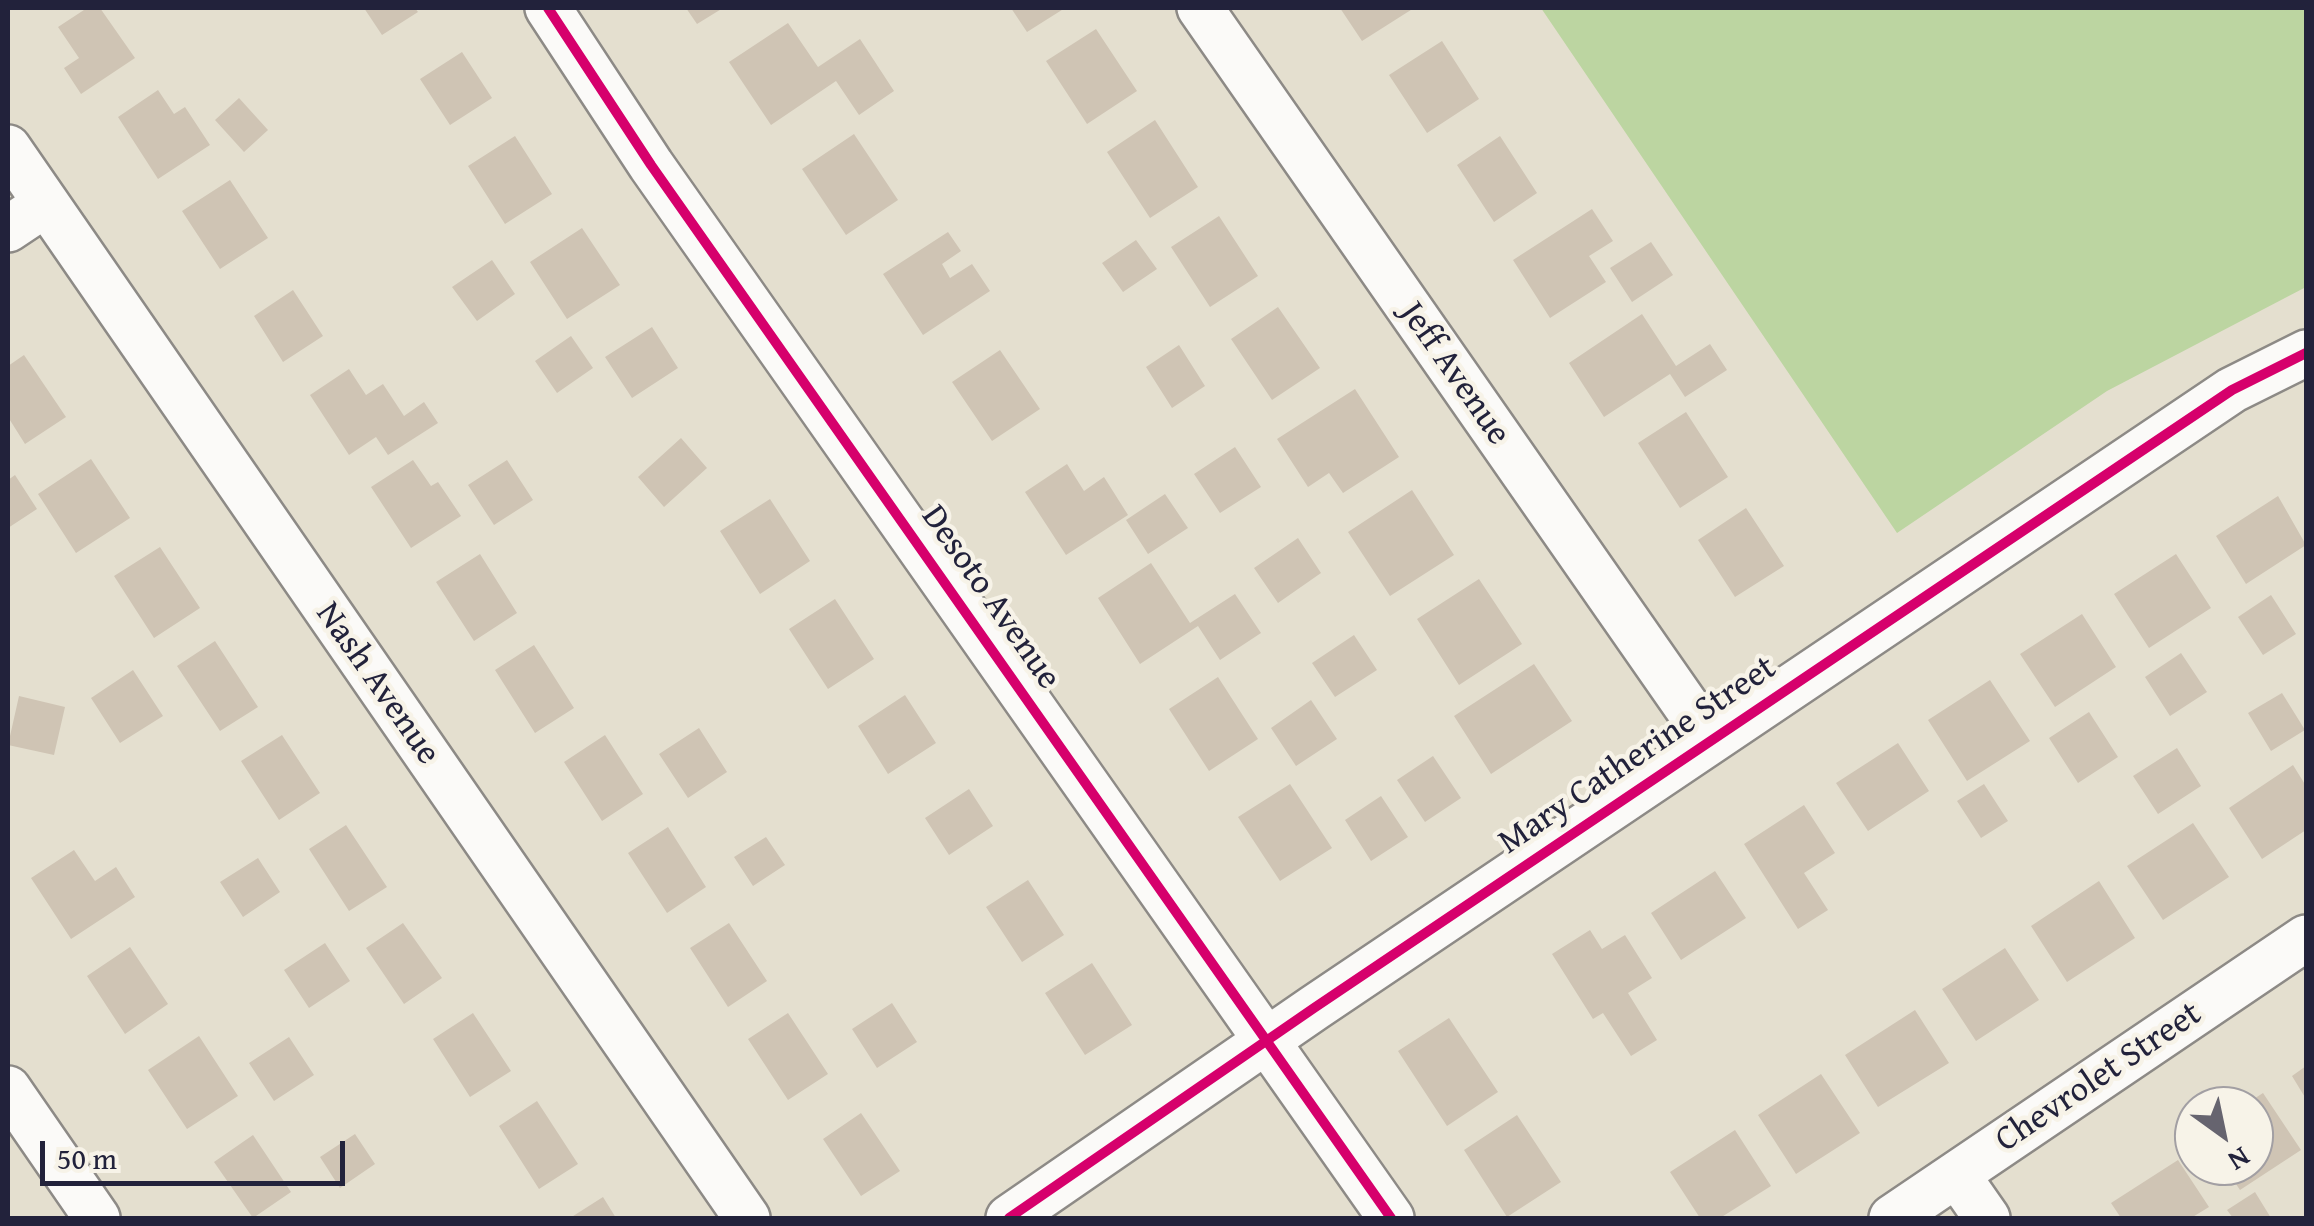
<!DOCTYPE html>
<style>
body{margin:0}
#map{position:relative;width:2314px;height:1226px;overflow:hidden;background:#e4dfcf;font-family:"Gentium Book Plus",serif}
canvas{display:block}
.frame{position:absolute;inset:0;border:10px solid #22223b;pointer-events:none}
.north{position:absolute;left:2174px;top:1086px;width:100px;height:100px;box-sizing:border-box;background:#f7f3e8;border:2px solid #a29fa3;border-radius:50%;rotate:147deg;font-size:28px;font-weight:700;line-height:40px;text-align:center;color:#22223b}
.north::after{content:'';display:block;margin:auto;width:35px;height:45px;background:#66646f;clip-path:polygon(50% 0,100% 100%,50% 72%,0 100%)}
.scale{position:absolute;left:40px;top:1141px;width:305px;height:45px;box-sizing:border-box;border:5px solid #22223b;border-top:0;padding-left:12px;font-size:30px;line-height:35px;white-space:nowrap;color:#22223b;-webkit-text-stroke:8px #f7f3e8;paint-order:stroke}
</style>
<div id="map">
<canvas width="2314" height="1226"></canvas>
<div class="frame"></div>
<div class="north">N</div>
<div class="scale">50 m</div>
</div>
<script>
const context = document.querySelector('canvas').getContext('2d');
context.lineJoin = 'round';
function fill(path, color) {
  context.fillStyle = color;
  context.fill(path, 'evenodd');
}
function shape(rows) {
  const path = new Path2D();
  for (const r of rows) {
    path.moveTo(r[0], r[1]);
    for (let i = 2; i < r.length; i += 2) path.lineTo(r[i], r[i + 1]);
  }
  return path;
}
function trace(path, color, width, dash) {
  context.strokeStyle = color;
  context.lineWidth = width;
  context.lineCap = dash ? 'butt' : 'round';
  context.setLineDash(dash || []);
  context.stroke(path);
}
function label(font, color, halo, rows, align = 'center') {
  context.font = font + ' "Gentium Book Plus",serif';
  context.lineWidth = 9;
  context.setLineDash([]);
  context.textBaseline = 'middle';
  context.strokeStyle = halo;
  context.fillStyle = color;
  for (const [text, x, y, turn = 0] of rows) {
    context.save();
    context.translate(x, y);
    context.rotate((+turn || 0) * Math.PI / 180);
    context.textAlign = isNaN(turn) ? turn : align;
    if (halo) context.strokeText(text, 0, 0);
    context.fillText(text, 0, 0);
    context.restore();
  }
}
fill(shape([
 [1541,8,2306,8,2306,287,2107,391,1897,533]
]), '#bcd5a1');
fill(shape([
 [87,8,100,8,135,58,81,94,64,68,79,58,58,27],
 [364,8,415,8,418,12,382,35],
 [686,8,723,8,697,24],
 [1011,8,1065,8,1027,32],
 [1340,8,1414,8,1362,41],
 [788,23,818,67,860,39,894,91,859,115,836,81,771,125,729,62],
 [1096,29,1137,91,1087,124,1046,61],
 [1442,41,1479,99,1427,133,1389,75],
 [462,52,492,98,450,125,420,79],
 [158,90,174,114,185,107,210,145,158,179,118,117],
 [239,98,268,130,244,152,215,120],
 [1155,120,1198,187,1150,218,1107,152],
 [854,134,898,200,846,235,802,169],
 [515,136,552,194,505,224,468,166],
 [1500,136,1537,193,1494,222,1457,165],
 [230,180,268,238,220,269,182,211],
 [1592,209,1613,241,1589,256,1606,282,1550,318,1513,260],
 [1219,216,1258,276,1210,307,1171,247],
 [582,228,620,285,567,319,530,262],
 [948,232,961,251,942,264,950,278,972,264,990,291,923,335,883,274],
 [1136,240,1157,269,1123,292,1102,263],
 [1651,242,1673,275,1632,302,1610,268],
 [492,260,515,294,477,321,452,287],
 [293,290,323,336,283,362,254,316],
 [1278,307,1320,368,1272,400,1231,339],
 [1642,314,1676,366,1710,344,1727,370,1685,397,1670,374,1604,417,1569,363],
 [652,327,678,368,632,398,605,357],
 [571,336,593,368,557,393,535,361],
 [1179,345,1205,386,1172,408,1146,367],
 [1000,350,1040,409,992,441,952,382],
 [24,355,66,417,25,444,8,417,8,366],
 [349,369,366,395,383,384,404,416,424,402,438,423,388,455,376,437,349,455,310,395],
 [1355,389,1399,457,1343,493,1329,473,1308,487,1277,439],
 [1686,412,1728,477,1680,508,1638,443],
 [681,438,707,468,664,507,638,477],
 [1235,447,1261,487,1220,513,1194,474],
 [91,459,130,518,76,553,38,494],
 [413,460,431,486,438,482,461,516,411,548,371,487],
 [507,460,533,500,494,525,468,485],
 [1067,464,1084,491,1104,477,1128,515,1066,555,1025,492],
 [15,475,37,509,8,528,8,480],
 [1412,490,1454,555,1390,596,1348,532],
 [1165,494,1188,528,1148,554,1126,520],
 [2278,496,2306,545,2246,584,2216,536],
 [770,499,810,561,760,594,720,531],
 [1746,508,1784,566,1735,597,1698,540],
 [1298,538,1321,573,1278,603,1254,568],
 [160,547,200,608,154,638,114,576],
 [480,554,517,613,474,641,436,582],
 [2176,554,2211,608,2149,648,2114,594],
 [1151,563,1190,623,1235,594,1261,633,1220,660,1198,626,1140,664,1098,598],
 [1479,579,1522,644,1459,685,1417,619],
 [2271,595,2296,634,2263,655,2238,617],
 [835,599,874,659,828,689,789,629],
 [2082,614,2116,667,2055,707,2020,654],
 [1354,635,1377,670,1335,697,1312,663],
 [215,641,258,707,220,731,177,666],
 [534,645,574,708,535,733,495,670],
 [2181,653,2207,692,2170,716,2145,677],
 [1534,664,1572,721,1491,774,1454,716],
 [133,670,163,716,120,743,91,698],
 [1218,677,1258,739,1209,771,1169,709],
 [1990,680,2030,741,1967,781,1928,720],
 [2282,693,2305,730,2271,751,2248,713],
 [905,695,936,743,888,774,858,726],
 [19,696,65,707,54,755,8,745],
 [1311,700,1337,739,1296,766,1271,728],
 [2089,712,2118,757,2078,783,2049,738],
 [699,728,727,772,688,798,659,754],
 [282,735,320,793,279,820,241,761],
 [605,735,643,794,602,821,564,762],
 [1898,743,1929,791,1868,831,1836,783],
 [2177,748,2201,786,2158,814,2133,776],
 [1433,756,1461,798,1425,822,1397,780],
 [2293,765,2306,786,2306,830,2262,859,2229,808],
 [1290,784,1332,848,1280,881,1238,817],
 [1984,784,2008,821,1981,838,1957,801],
 [969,789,993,826,949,855,925,818],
 [1381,796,1408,837,1371,861,1345,820],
 [1804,805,1835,853,1804,873,1828,910,1798,929,1744,844],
 [2193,823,2229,877,2163,920,2127,866],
 [346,825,387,887,349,911,309,849],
 [668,827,706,887,667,913,628,853],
 [766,837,785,865,753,886,734,857],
 [74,850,95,881,116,867,135,897,71,939,31,878],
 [258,858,280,892,243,917,220,882],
 [1715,871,1746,918,1681,960,1651,913],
 [1028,880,1064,935,1022,962,986,907],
 [2099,881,2135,938,2067,982,2031,926],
 [403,923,442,978,404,1004,366,948],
 [729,923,767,981,728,1007,690,948],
 [1590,930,1602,949,1625,935,1652,978,1628,993,1657,1040,1631,1056,1603,1013,1593,1019,1552,954],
 [325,943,350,981,309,1008,284,970],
 [130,947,168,1004,125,1034,87,976],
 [2005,948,2039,1000,1976,1041,1942,989],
 [1092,963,1132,1025,1085,1055,1045,993],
 [892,1003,917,1042,877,1068,852,1029],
 [1915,1010,1949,1063,1878,1107,1845,1055],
 [473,1013,511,1071,470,1097,433,1039],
 [788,1013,828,1074,788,1100,748,1039],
 [1449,1018,1498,1092,1447,1126,1398,1051],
 [199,1036,238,1096,187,1129,148,1070],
 [289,1037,314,1075,274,1101,249,1063],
 [2306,1066,2306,1099,2292,1076],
 [1821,1074,1860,1133,1796,1174,1758,1115],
 [2263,1093,2301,1150,2240,1190,2224,1166,2254,1166,2254,1106,2243,1106],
 [537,1101,578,1164,539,1189,499,1126],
 [861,1113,900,1171,861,1196,823,1139],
 [1517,1115,1561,1182,1507,1217,1464,1150],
 [1735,1130,1771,1186,1720,1218,1700,1218,1670,1172],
 [355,1134,375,1164,340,1188,320,1157],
 [253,1135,291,1192,253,1218,214,1162],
 [2178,1160,2209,1207,2191,1218,2121,1218,2111,1203],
 [2255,1192,2271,1218,2233,1218,2227,1210],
 [603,1197,616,1218,570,1218]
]), '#cfc4b4');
const minor = shape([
 [548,8,651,165,1391,1218],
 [1200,8,1710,740],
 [8,148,747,1218],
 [8,229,44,205],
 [8,1089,97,1218],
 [1957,1175,1987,1218],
 [1009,1218,1314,1008,2232,390,2306,353],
 [1892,1218,2306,938]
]);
trace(minor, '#8d8a86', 50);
trace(minor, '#fbfaf8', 45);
trace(shape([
 [548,8,651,165,1391,1218],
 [1009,1218,1314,1008,2232,390,2306,353]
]), '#d6006c', 10);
label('35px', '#22223b', '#f7f3e8', [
 ["Jeff Avenue",1454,374,55],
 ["Desoto Avenue",990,598,55],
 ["Nash Avenue",377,684,55],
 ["Mary Catherine Street",1638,756,-34],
 ["Chevrolet Street",2099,1078,-34]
]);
</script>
